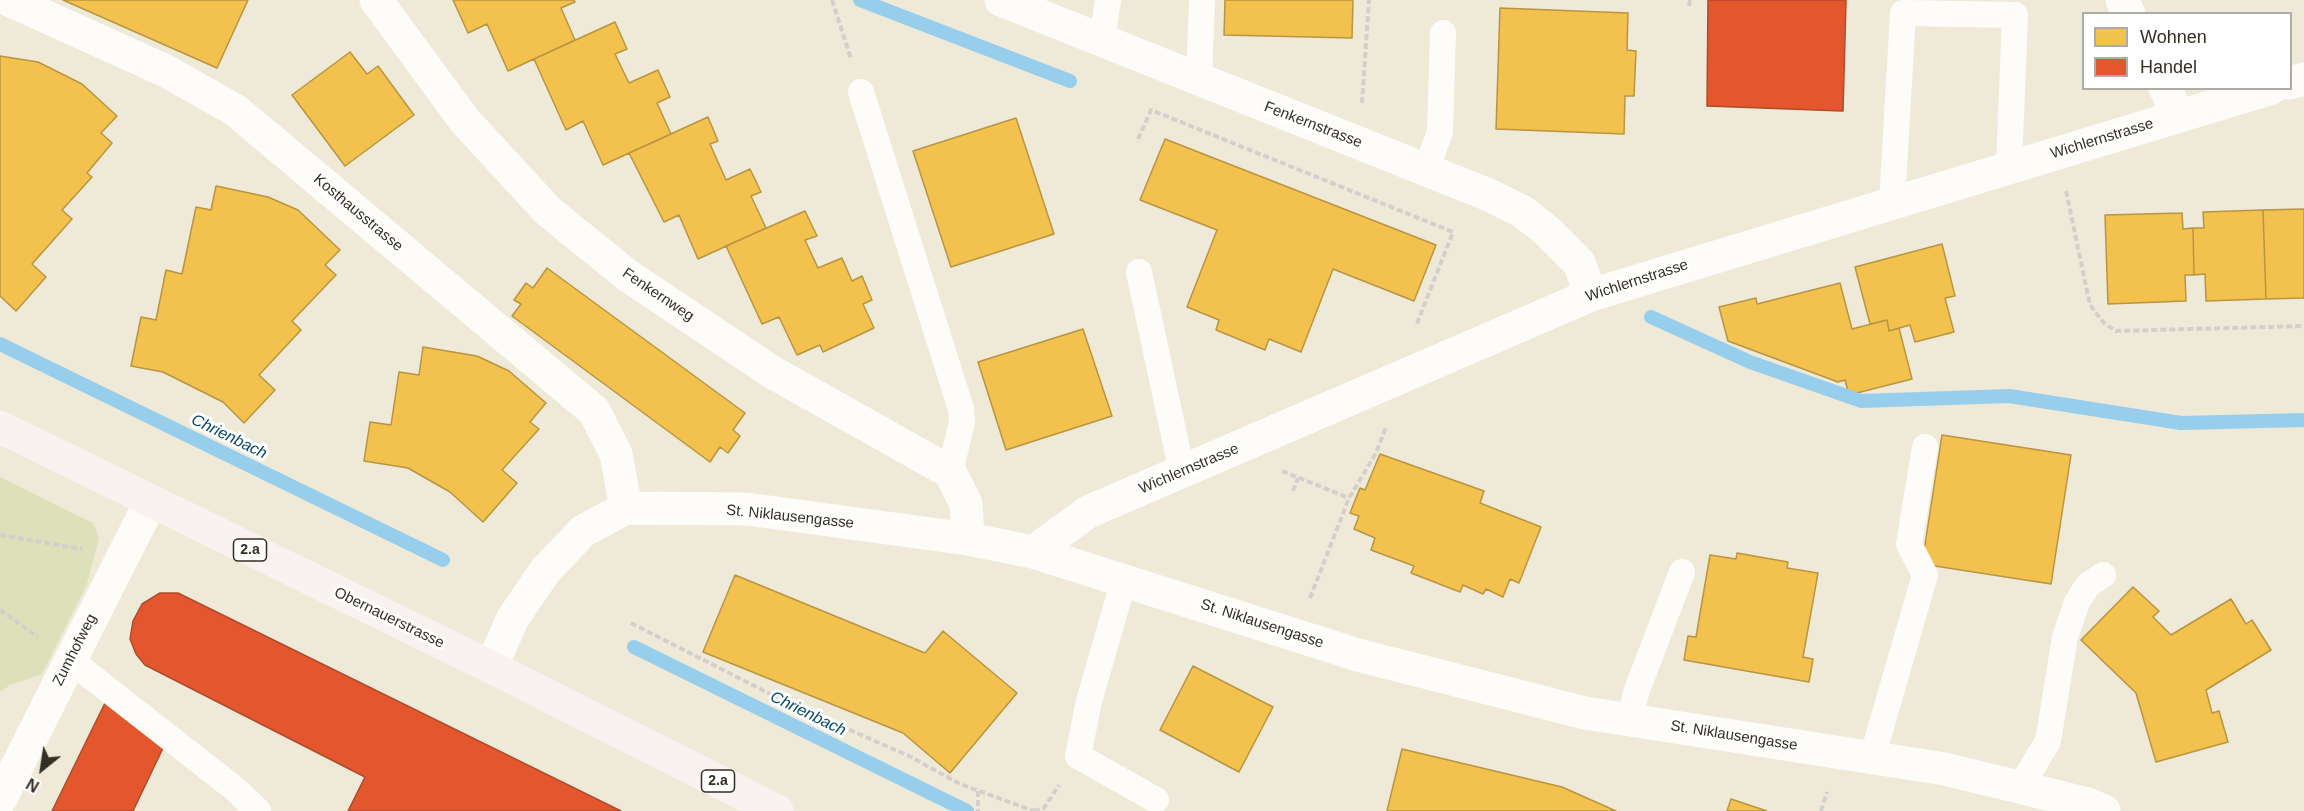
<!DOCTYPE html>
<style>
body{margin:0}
#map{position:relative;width:2304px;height:811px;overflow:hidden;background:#efe9d8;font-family:Helvetica,sans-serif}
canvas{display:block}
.legend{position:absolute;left:2082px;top:12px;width:210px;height:78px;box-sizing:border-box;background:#fff;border:2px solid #adaca7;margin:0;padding:8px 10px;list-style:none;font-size:18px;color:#332f23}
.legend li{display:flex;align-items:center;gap:12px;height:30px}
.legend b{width:30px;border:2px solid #adaca7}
.north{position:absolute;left:12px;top:739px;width:60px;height:60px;-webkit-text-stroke:4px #fff;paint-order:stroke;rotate:210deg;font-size:16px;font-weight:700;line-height:24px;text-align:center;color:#332f23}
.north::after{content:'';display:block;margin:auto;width:21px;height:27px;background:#332f23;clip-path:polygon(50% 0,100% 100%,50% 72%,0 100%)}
</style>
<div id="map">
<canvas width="2304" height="811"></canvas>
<ul class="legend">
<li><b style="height:16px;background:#f2c14e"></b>Wohnen</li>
<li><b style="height:16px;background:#e4572e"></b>Handel</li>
</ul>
<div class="north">N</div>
</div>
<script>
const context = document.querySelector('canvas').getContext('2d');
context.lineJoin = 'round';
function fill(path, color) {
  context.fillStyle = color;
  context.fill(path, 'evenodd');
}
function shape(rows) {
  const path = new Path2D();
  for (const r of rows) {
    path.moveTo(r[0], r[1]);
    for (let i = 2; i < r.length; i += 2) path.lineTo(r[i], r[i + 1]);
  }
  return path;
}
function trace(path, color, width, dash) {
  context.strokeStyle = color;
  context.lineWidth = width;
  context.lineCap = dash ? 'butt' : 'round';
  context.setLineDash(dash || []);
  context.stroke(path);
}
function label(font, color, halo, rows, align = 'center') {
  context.font = font + ' Helvetica,sans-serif';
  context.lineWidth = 6;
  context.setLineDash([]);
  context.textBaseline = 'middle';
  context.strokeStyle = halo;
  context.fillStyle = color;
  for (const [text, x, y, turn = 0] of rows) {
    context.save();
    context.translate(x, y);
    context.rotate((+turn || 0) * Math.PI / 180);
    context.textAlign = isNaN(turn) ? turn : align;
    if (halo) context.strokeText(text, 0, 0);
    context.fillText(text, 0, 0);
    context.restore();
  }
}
fill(shape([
 [0,477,93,523,99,538,87,584,42,674,10,685,0,692]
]), '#dde1b9');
const homes = shape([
 [63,0,248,0,217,68,63,0],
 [453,0,574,0,575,2,561,8,575,40,508,71,487,24,468,33,453,0],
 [1225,0,1353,0,1352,38,1224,35,1225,0],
 [1500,8,1628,13,1627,50,1636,51,1634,96,1625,96,1624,134,1496,129,1500,8],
 [615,22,627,49,615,54,629,83,658,70,670,97,657,103,671,134,603,165,583,121,566,130,534,59,615,22],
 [350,52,367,74,378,66,414,115,345,166,292,95,350,52],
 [0,56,38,62,82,84,117,116,101,133,112,143,87,173,92,177,62,210,72,219,32,264,46,277,16,311,0,296,0,56],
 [708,117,718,141,710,144,726,180,750,169,761,192,751,196,766,228,698,259,679,215,664,222,629,153,708,117],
 [1016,118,1054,234,951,267,913,151,1016,118],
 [1165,139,1436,245,1414,301,1333,269,1301,352,1269,339,1265,350,1216,330,1219,320,1187,307,1217,230,1140,200,1165,139],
 [216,186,268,197,298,210,340,250,325,265,336,275,292,321,301,330,259,375,275,390,244,423,223,402,163,372,131,366,141,317,156,320,166,270,182,274,196,207,211,210,216,186],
 [2304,209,2304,298,2266,299,2263,210,2304,209],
 [2263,210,2266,299,2206,301,2205,274,2194,275,2193,228,2204,228,2203,212,2263,210],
 [805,211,817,236,805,240,818,268,842,258,852,281,862,276,872,300,863,304,874,328,823,352,820,345,797,355,779,317,762,324,726,246,805,211],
 [2182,213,2183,229,2193,228,2194,275,2185,275,2186,301,2108,304,2105,215,2182,213],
 [1942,244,1955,296,1945,298,1954,332,1915,342,1910,325,1889,331,1887,320,1870,324,1855,267,1942,244],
 [547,268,745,413,733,430,740,436,728,453,720,447,710,462,512,316,521,304,514,300,526,283,533,288,547,268],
 [1840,283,1852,329,1887,320,1889,331,1899,328,1912,379,1849,395,1845,380,1838,382,1728,341,1719,307,1756,298,1757,304,1840,283],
 [1083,329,1112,416,1006,450,978,362,1083,329],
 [423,347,477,356,509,371,546,403,530,422,539,429,502,470,517,483,483,522,450,492,408,468,364,461,370,422,391,425,399,372,419,375,423,347],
 [1942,435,2071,455,2051,584,1922,564,1942,435],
 [1380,454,1484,491,1480,503,1541,527,1519,583,1510,579,1503,597,1486,589,1483,594,1463,585,1460,592,1411,573,1414,566,1371,550,1375,538,1354,529,1359,516,1350,513,1360,488,1365,490,1380,454],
 [1737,553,1788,562,1787,568,1818,573,1803,657,1813,659,1809,682,1684,660,1688,636,1696,637,1710,555,1736,559,1737,553],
 [735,575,925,653,943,631,1017,693,950,773,903,733,703,652,735,575],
 [2133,587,2159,611,2153,617,2171,635,2231,599,2246,624,2252,620,2271,650,2206,690,2212,713,2219,711,2228,742,2156,762,2136,693,2081,640,2133,587],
 [1193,666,1273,707,1239,772,1160,730,1193,666],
 [1402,749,1562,787,1616,811,1387,811,1402,749],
 [1731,799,1767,811,1727,811,1731,799]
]);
fill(homes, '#f2c14e');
trace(homes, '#b99541', 1.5);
const shops = shape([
 [1708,0,1846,0,1843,111,1707,106,1708,0],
 [160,593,178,593,621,811,348,811,365,777,145,665,136,654,130,639,133,621,142,604,160,593],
 [105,703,164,746,133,811,52,811,105,703]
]);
fill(shops, '#e4572e');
trace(shops, '#af4b2b', 1.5);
trace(shape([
 [860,0,1070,81],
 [1651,317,1750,362,1861,401,2009,396,2181,423,2304,420],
 [0,344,443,560],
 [634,647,967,811]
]), '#96ceec', 14);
trace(shape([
 [832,0,851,59],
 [1689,6,1690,0],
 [1362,103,1369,0],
 [1138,139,1151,110,1453,232,1416,326],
 [2066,191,2090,305,2104,323,2116,331,2304,326],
 [1282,471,1349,498],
 [1293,491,1298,478],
 [0,535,82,549],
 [1310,598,1349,498,1376,453,1386,427],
 [0,610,38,637],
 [631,623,778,698,911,757,960,784,1034,811],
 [978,791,978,811],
 [1034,811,1044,808,1059,785],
 [1821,811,1827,792]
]), '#d2d0cc', 4, [6, 3]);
trace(shape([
 [1102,41,1108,0],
 [1199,79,1202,0],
 [861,92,961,409,962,422,950,472],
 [1426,170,1440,132,1443,33],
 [1892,203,1903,13,2015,15,2009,167],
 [1139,272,1182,472],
 [1124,580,1089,701,1078,756,1156,800],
 [70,660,235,789,258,811],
 [1629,720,1637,690,1682,572],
 [1872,758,1925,575,1909,544,1925,447],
 [2020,788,2048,741,2065,637,2077,602,2088,585,2103,575]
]), '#fdfcf9', 26);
trace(shape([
 [9,0,166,71,235,110,594,411,616,454,626,508],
 [376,0,465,121,548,211,627,275,772,372,950,472,966,504,968,539],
 [1001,0,1489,195,1523,212,1547,231,1579,263,1591,295],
 [2122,0,2129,14],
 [2290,83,2304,79],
 [2165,88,2178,115],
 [1033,552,1088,512,1591,295,2272,88],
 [491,667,513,618,545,571,583,531,626,508,747,509,968,539,1033,552,1358,655,1585,713,1945,769,2088,804,2104,811],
 [0,800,151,501]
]), '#fdfcf9', 33);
trace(shape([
 [0,427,491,667,777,811]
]), '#f8f2f1', 33);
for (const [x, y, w] of [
 [250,550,33],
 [718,781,33]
]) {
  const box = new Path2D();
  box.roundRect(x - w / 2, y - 11, w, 22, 4.5);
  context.fillStyle = '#fff';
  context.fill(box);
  trace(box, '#332f23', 1.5);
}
label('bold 14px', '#332f23', null, [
 ["2.a",250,550],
 ["2.a",718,781]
]);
label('15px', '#332f23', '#fff', [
 ["Fenkernstrasse",1313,125,21],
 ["Wichlernstrasse",2102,139,-17],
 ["Kosthausstrasse",358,213,40],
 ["Wichlernstrasse",1637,281,-18],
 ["Fenkernweg",658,295,34],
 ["Wichlernstrasse",1189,469,-23],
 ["St. Niklausengasse",790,517,6],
 ["Obernauerstrasse",389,618,26],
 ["St. Niklausengasse",1262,624,18],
 ["Zumhofweg",75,650,-63],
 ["St. Niklausengasse",1734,736,9]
]);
label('italic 16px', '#034869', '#fff', [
 ["Chrienbach",229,437,26],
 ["Chrienbach",808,714,26]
]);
</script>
